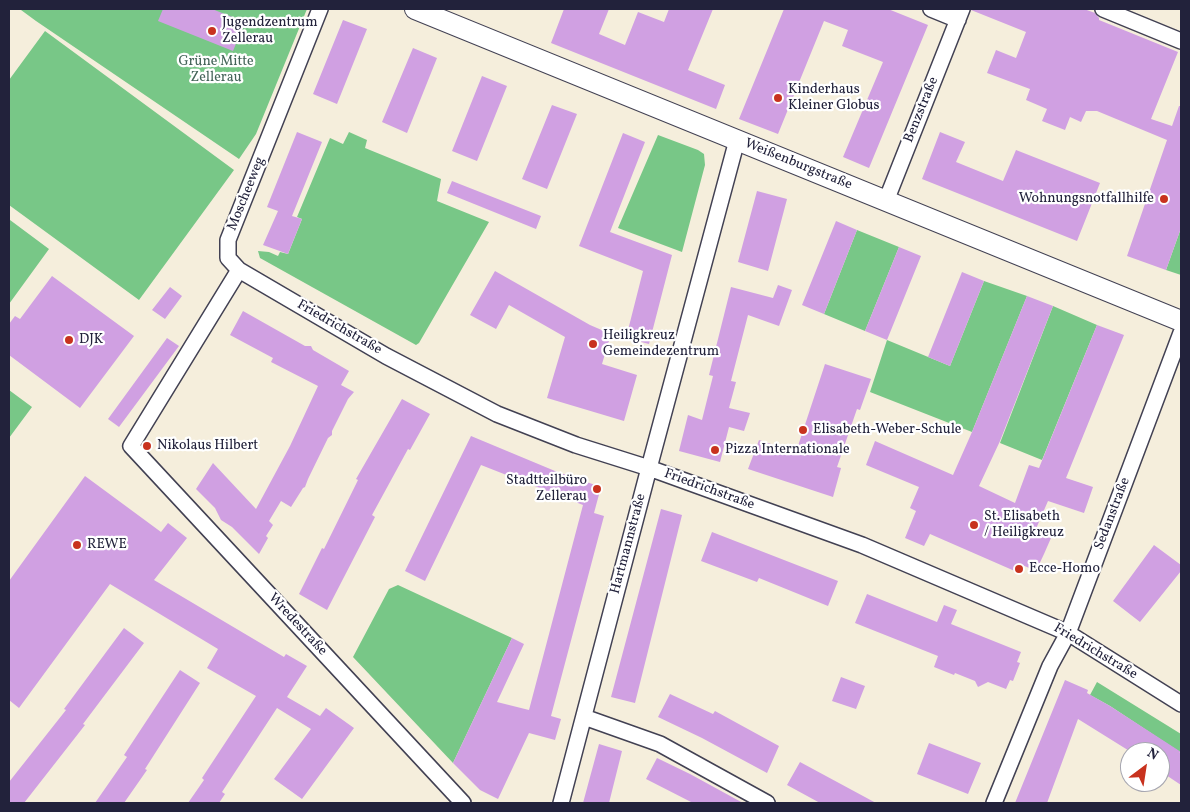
<!DOCTYPE html>
<meta charset="utf-8">
<style>
body{margin:0}
#map{position:relative;width:1190px;height:812px;overflow:hidden;background:#f5eedc;font-family:Vollkorn,serif}
canvas{display:block}
.frame{position:absolute;inset:0;border:10px solid #22223b;pointer-events:none}
.north{position:absolute;left:1120px;top:742px;width:50px;height:50px;box-sizing:border-box;background:#fff;border:1px solid #a7a7b1;border-radius:50%;rotate:31deg;font-size:14px;font-weight:700;line-height:20px;text-align:center;color:#22223b}
.north::after{content:'';display:block;margin:auto;width:18px;height:22px;background:#c8321e;clip-path:polygon(50% 0,100% 100%,50% 72%,0 100%)}
</style>
<div id="map">
<canvas width="1190" height="812"></canvas>
<div class="frame"></div>
<div class="north">N</div>
</div>
<script>
const context = document.querySelector('canvas').getContext('2d');
context.lineJoin = 'round';
function fill(path, color) {
  context.fillStyle = color;
  context.fill(path, 'evenodd');
}
function shape(rows) {
  const path = new Path2D();
  for (const r of rows) {
    path.moveTo(r[0], r[1]);
    for (let i = 2; i < r.length; i += 2) path.lineTo(r[i], r[i + 1]);
  }
  return path;
}
function trace(path, color, width, dash) {
  context.strokeStyle = color;
  context.lineWidth = width;
  context.lineCap = dash ? 'butt' : 'round';
  context.setLineDash(dash || []);
  context.stroke(path);
}
function label(font, color, halo, rows, align = 'center') {
  context.font = font + ' Vollkorn,serif';
  context.lineWidth = 4.5;
  context.setLineDash([]);
  context.textBaseline = 'middle';
  context.strokeStyle = halo;
  context.fillStyle = color;
  for (const [text, x, y, turn = 0] of rows) {
    context.save();
    context.translate(x, y);
    context.rotate((+turn || 0) * Math.PI / 180);
    context.textAlign = isNaN(turn) ? turn : align;
    if (halo) context.strokeText(text, 0, 0);
    context.fillText(text, 0, 0);
    context.restore();
  }
}
fill(shape([
 [22,9,307,9,256,134,239,159,36,21,21,10],
 [45,31,234,170,139,300,9,205,9,80],
 [349,132,367,140,365,148,441,179,437,201,489,222,419,343,416,345,260,258,258,251,269,252,278,256,280,252,288,254,302,219,297,217,330,138,343,144],
 [658,135,698,150,704,154,705,165,682,252,618,228],
 [10,220,49,249,9,304,9,222],
 [1181,228,1181,275,1166,270],
 [857,230,899,247,865,331,824,314],
 [984,281,1027,296,972,432,870,392,887,340,950,366],
 [1053,306,1097,325,1042,460,1000,443],
 [9,390,32,407,9,438],
 [398,585,512,638,453,763,353,657,389,589],
 [1097,682,1181,734,1181,753,1110,706,1090,695]
]), '#78c787');
fill(shape([
 [163,9,212,9,245,22,233,51,158,21],
 [564,9,609,9,599,34,625,45,638,12,664,22,669,9,713,9,688,70,725,85,716,109,551,43],
 [784,9,888,9,928,25,869,168,843,157,883,62,842,46,848,30,824,21,778,134,739,119],
 [971,9,1084,9,1095,13,1099,18,1099,20,1178,52,1151,119,1172,126,1179,106,1181,106,1181,228,1166,270,1127,256,1167,140,1097,111,1086,111,1081,122,1070,117,1065,130,1042,121,1047,109,1026,100,1030,89,987,73,996,50,1016,58,1026,32,971,10],
 [343,20,367,29,337,104,313,94],
 [413,48,437,58,407,133,382,122],
 [482,76,507,86,477,161,452,151],
 [552,105,577,114,547,189,522,179],
 [297,132,322,142,292,216,302,219,288,254,263,245,278,211,267,207],
 [940,132,965,142,956,162,1003,181,1016,150,1100,183,1077,241,922,179],
 [623,133,645,142,610,232,672,255,649,344,626,338,643,271,579,246],
 [452,181,541,216,536,229,447,193],
 [757,191,787,199,768,271,738,262],
 [836,221,857,230,824,314,802,305],
 [899,247,921,256,887,340,865,331],
 [495,271,590,325,611,334,602,364,637,375,624,421,547,398,565,337,509,305,496,329,470,315],
 [962,272,984,281,950,366,928,357],
 [52,276,134,336,80,408,9,355,9,324,15,316,20,319],
 [778,285,792,290,779,326,748,315,731,381,736,382,729,408,750,413,744,431,729,427,720,462,679,451,688,415,702,420,713,376,709,375,731,287,773,298],
 [170,287,182,296,165,319,152,310],
 [1027,296,1053,306,1000,441,979,486,1015,503,1029,465,1039,468,1097,325,1124,335,1066,478,1093,487,1084,513,1048,501,1035,531,1051,538,1044,554,1036,571,1020,564,1017,572,930,534,924,546,905,538,916,511,910,508,919,487,866,465,875,441,953,475,972,432],
 [243,311,305,346,311,346,313,350,349,371,341,385,354,392,348,399,332,431,332,435,328,438,308,479,305,487,303,488,291,507,281,501,269,521,273,525,266,536,268,538,259,554,232,527,221,520,215,508,196,489,213,463,256,509,290,446,318,386,271,362,273,358,230,335],
 [167,338,179,346,119,427,108,419],
 [825,364,871,379,860,410,857,409,837,467,841,468,833,497,748,469,759,440,796,452],
 [402,399,430,414,410,450,408,449,372,515,375,517,327,610,299,594,322,548,324,549,358,480,356,479],
 [471,436,555,471,601,487,594,513,604,516,551,716,561,719,555,740,529,733,498,799,480,790,453,763,512,638,524,644,497,702,529,710,583,505,481,465,425,581,405,571],
 [85,476,161,532,168,523,187,538,154,580,284,657,286,654,307,666,287,697,320,716,326,708,354,728,302,799,274,779,311,729,277,708,222,792,225,794,219,803,188,803,204,780,202,778,256,696,207,668,218,649,110,584,19,708,9,700,9,581],
 [661,509,682,515,635,703,611,697],
 [712,532,838,581,828,606,759,578,757,582,701,561],
 [1154,545,1181,565,1181,571,1140,622,1113,601],
 [867,594,937,622,944,605,957,610,951,624,1021,652,1017,662,1020,663,1013,681,1010,680,1006,689,988,682,978,687,975,681,955,673,954,675,934,667,938,656,855,623],
 [124,628,144,643,83,724,85,725,24,803,9,803,9,782,66,710,64,709],
 [180,670,200,683,145,769,147,770,124,803,95,803,127,757,124,755],
 [841,677,865,686,856,709,832,701],
 [1065,680,1088,690,1087,693,1110,706,1181,752,1179,752,1181,753,1181,785,1160,771,1160,752,1131,752,1078,719,1047,803,1015,803],
 [670,694,713,714,715,711,779,746,767,773,702,738,658,717],
 [929,743,981,763,968,794,917,774],
 [599,744,622,751,609,803,583,803],
 [657,758,690,774,743,803,693,803,646,779],
 [800,762,876,803,820,803,787,785]
]), '#d0a0e2');
const street = shape([
 [320,9,228,240,228,258,239,270,131,446,463,803],
 [931,9,958,20],
 [1103,9,1181,41],
 [886,201,962,9],
 [239,270,386,356,497,414,576,445,649,468,862,545,1068,633,1181,704],
 [584,717,660,744,767,803],
 [561,803,649,468,737,140],
 [994,803,1050,666,1068,633,1181,333]
]);
const secondary = shape([
 [415,9,1181,321]
]);
trace(street, '#424153', 18);
trace(secondary, '#424153', 22);
trace(street, '#fff', 15);
trace(secondary, '#fff', 20);
for (const [x, y, r, color] of [
 [212,31,5,"#c8321e"],
 [778,98,5,"#c8321e"],
 [1164,199,5,"#c8321e"],
 [69,340,5,"#c8321e"],
 [593,344,5,"#c8321e"],
 [803,430,5,"#c8321e"],
 [147,446,5,"#c8321e"],
 [715,450,5,"#c8321e"],
 [597,489,5,"#c8321e"],
 [974,525,5,"#c8321e"],
 [77,545,5,"#c8321e"],
 [1019,569,5,"#c8321e"]
]) {
  const dot = new Path2D();
  dot.arc(x, y, r, 0, 2 * Math.PI);
  context.fillStyle = color;
  context.fill(dot);
  trace(dot, '#fff', 2);
}
label('14px', '#22223b', '#fff', [
 ["Jugendzentrum",222,23],
 ["Zellerau",222,39],
 ["Kinderhaus",788,90],
 ["Kleiner Globus",788,106],
 ["Wohnungsnotfallhilfe",1154,199,"right"],
 ["Heiligkreuz",603,336],
 ["Gemeindezentrum",603,352],
 ["DJK",79,340],
 ["Elisabeth-Weber-Schule",813,430],
 ["Nikolaus Hilbert",157,446],
 ["Pizza Internationale",725,450],
 ["Stadtteilbüro",587,481,"right"],
 ["Zellerau",587,497,"right"],
 ["St. Elisabeth",984,517],
 ["/ Heiligkreuz",984,533],
 ["REWE",87,545],
 ["Ecce-Homo",1029,569]
], 'left');
label('14px', '#446459', '#fff', [
 ["Grüne Mitte",216,62],
 ["Zellerau",216,78]
]);
label('14px', '#22223b', '#fff', [
 ["Benzstraße",922,110,-68],
 ["Weißenburgstraße",798,165,22],
 ["Moscheeweg",247,194,-68],
 ["Friedrichstraße",339,328,30],
 ["Friedrichstraße",709,490,20],
 ["Sedanstraße",1113,514,-69],
 ["Hartmannstraße",629,544,-75],
 ["Wredestraße",297,625,47],
 ["Friedrichstraße",1095,652,31]
]);
</script>
